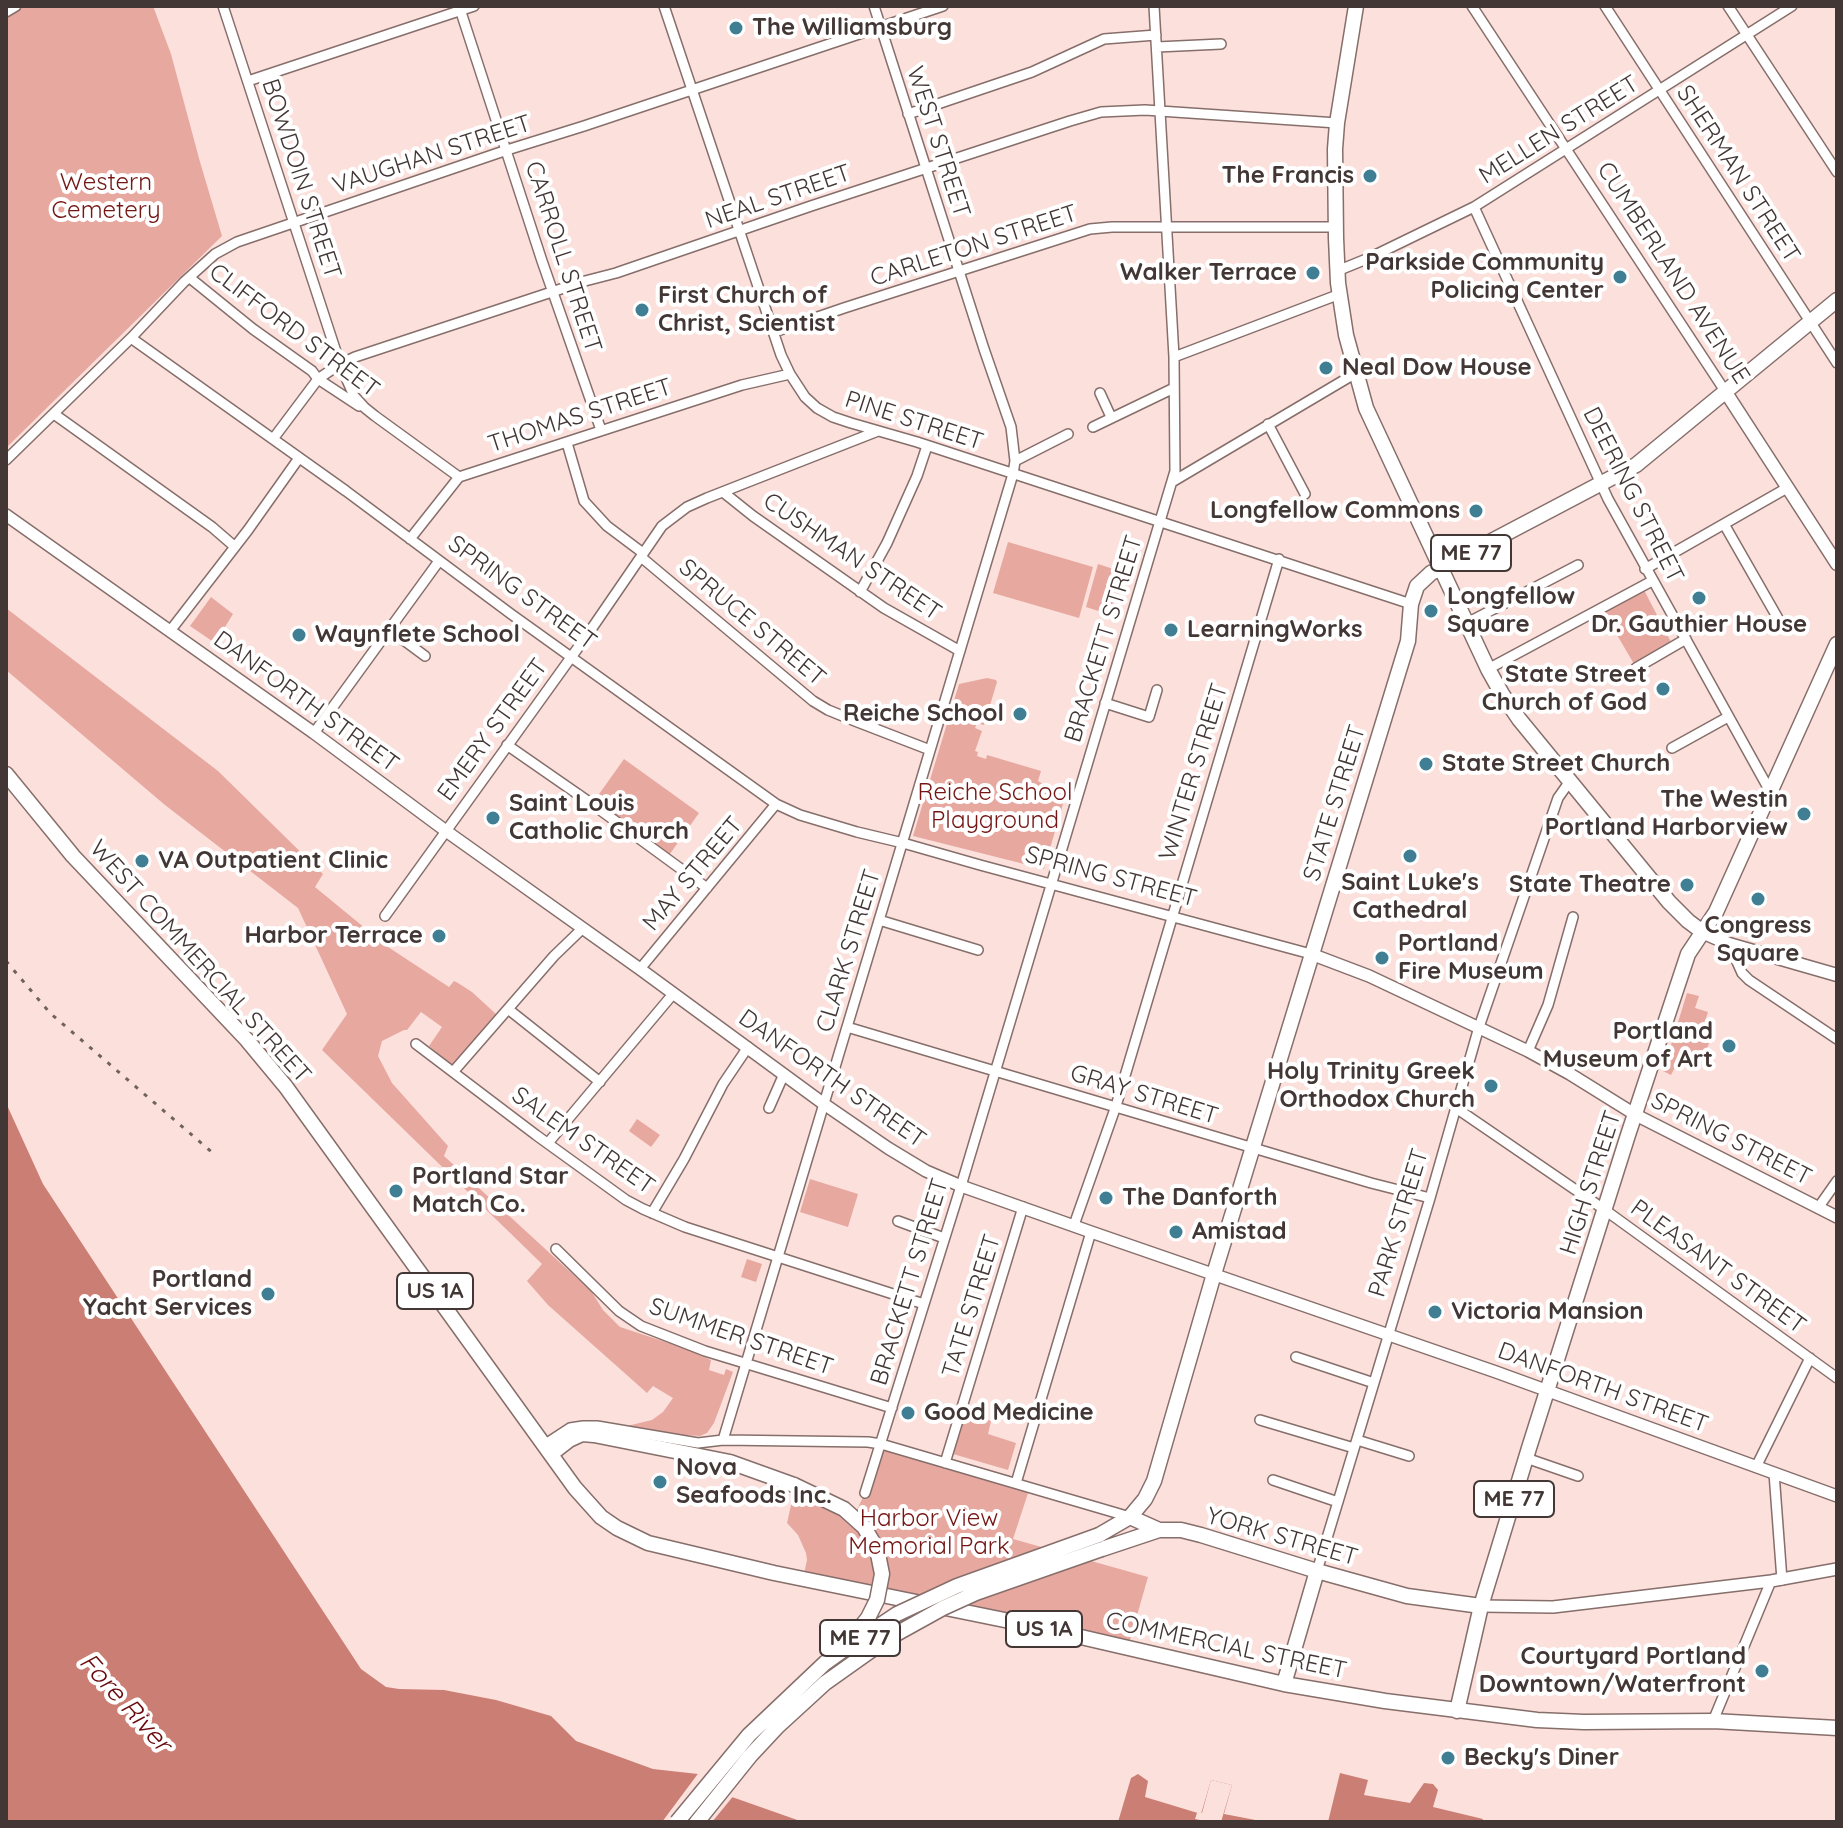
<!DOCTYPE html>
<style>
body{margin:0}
#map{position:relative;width:1843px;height:1828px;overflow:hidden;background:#fce0dc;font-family:Quicksand,sans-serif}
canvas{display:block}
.frame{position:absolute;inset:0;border:8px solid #423735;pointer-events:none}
</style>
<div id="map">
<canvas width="1843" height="1828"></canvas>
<div class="frame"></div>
</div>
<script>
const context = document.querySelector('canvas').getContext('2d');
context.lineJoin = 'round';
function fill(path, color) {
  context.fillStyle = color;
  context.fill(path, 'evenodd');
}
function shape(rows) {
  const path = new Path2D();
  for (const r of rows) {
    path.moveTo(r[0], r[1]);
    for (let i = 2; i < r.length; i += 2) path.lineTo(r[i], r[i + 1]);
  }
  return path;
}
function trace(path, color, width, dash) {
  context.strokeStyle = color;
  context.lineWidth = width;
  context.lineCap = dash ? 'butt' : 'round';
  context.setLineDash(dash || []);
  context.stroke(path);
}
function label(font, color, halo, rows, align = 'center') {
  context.font = font + ' Quicksand,sans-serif';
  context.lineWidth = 8;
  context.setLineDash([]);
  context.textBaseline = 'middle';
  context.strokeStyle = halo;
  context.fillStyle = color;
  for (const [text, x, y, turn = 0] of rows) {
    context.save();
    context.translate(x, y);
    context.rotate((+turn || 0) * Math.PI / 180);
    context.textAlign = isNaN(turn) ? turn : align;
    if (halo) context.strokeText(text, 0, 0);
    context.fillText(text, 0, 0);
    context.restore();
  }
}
fill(shape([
 [25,6,153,6,171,54,200,162,222,236,6,448,6,19],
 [1008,542,1093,567,1079,618,993,593],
 [1098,564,1126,573,1114,616,1086,607],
 [1644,590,1671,642,1634,664,1603,611],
 [211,597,233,614,215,643,190,626],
 [6,608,218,771,323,874,315,887,388,947,449,987,454,981,458,983,472,992,496,1014,452,1066,429,1046,442,1027,421,1012,407,1030,404,1030,382,1041,378,1056,392,1083,448,1146,444,1156,591,1291,603,1310,620,1327,684,1348,711,1360,709,1370,724,1375,726,1369,733,1372,714,1423,707,1433,700,1436,683,1435,627,1426,652,1420,663,1412,673,1398,653,1386,647,1393,548,1305,527,1281,542,1264,322,1050,347,1014,298,908,165,805,6,670],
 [987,678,996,680,997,682,984,725,977,723,975,728,982,731,975,751,978,752,977,756,986,759,987,755,1041,771,1038,781,1065,797,1044,869,913,836,959,684],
 [624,759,699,813,667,858,592,804],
 [1687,993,1699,996,1695,1008,1708,1012,1705,1022,1715,1025,1704,1058,1683,1052,1671,1075,1663,1071],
 [637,1119,660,1135,651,1147,629,1131],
 [810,1179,858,1194,848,1227,800,1212],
 [747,1259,762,1264,756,1282,741,1277],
 [964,1412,991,1421,988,1434,1016,1443,1008,1470,953,1454],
 [881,1444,1030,1487,1013,1539,1148,1577,1128,1647,803,1579,807,1560,806,1553,798,1535,787,1523,794,1492,852,1520,865,1493]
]), '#e7a8a0');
fill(shape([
 [6,1103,43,1184,361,1669,386,1687,399,1689,444,1690,496,1700,551,1716,576,1741,653,1769,698,1774,732,1797,803,1822,6,1822],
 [1340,1773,1368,1780,1364,1795,1410,1803,1424,1783,1433,1784,1438,1790,1433,1807,1483,1819,1482,1822,1328,1822],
 [1138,1774,1148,1781,1145,1797,1201,1814,1211,1780,1232,1785,1224,1814,1266,1822,1118,1822,1131,1778]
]), '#cb7e74');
fill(shape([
 [700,1771,735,1794,712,1822,662,1822],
 [1211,1780,1232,1785,1221,1822,1201,1822,1200,1820,1195,1819,1197,1813,1202,1813]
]), '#fce0dc');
const minor = shape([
 [223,6,340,364,354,396,365,408,375,416,459,477],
 [459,6,542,261,601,430],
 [664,6,781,355,790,374,805,397,817,408,833,417,851,423,917,442,1411,604],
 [1472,6,1725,391],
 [1605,6,1837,363],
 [1728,6,1837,172],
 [6,12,16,6],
 [1157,47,1221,44],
 [248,81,474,6],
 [908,114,1032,72,1104,39,1156,35],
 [1474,207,1608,499,1771,793],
 [1337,271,1369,258,1474,207,1792,6],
 [190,278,253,329,312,371,318,379,359,406],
 [774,332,844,308,1090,229,1112,227,1336,227],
 [131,338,346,491,511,614,776,804,800,815,857,832,903,843,980,865,1311,954],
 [1174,357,1340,294],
 [1100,393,1111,417],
 [54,414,212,527,234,546],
 [1268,424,1305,494],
 [1093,427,1174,388],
 [273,439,318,379,340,364,355,357,585,281,616,273,811,206,1070,121,1101,112,1145,110,1337,123],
 [567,443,584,501,607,526,643,553],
 [6,460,131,338,184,282,215,254,237,242,507,150,584,126,943,6],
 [1015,461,1068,434],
 [1172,482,1356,373],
 [723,492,753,516,884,608,960,651],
 [1724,524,1780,622],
 [410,539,459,477,742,385,790,374],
 [641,557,813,701,828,710,855,721,930,750],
 [1645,569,1787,488],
 [860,592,887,543,917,476,927,446],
 [1467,623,1578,565],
 [390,630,425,656],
 [170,631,248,530,299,458],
 [1636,668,1686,639],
 [1488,669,1652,581],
 [1105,703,1149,717,1157,690],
 [314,733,439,561],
 [507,745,592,804,707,888],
 [1672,748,1728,717],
 [385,916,590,631,662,526,687,507,707,498,878,431],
 [879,920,978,950],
 [1729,944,1742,973,1749,980,1837,1039],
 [640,969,776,804],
 [508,1009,600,1082],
 [847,1027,1371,1183,1430,1198],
 [416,1044,536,1135,626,1200,643,1209,685,1227,924,1304],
 [1528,1051,1548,1005,1573,917],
 [453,1072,554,956,583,928],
 [769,1108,784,1074],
 [1456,1108,1605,1210,1837,1378],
 [548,1143,673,994],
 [1818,1208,1837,1181],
 [652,1213,684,1159,723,1084,748,1047],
 [898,1221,944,1238],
 [1074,1225,1116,1106,1279,559],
 [556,1249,619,1311,641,1326,705,1351,892,1408],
 [1296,1357,1374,1383],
 [1260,1420,1354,1448],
 [723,1440,1013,474,1015,461,1011,427,984,349,874,6],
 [1357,1440,1409,1456],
 [544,1445,570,1428,583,1426,597,1426,698,1443,723,1440,868,1442,881,1444,1130,1517],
 [1526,1458,1578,1476],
 [945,1463,1023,1207],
 [1756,1467,1810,1358],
 [1774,1473,1782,1580],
 [1273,1480,1338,1502],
 [1016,1483,1091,1232],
 [865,1493,961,1186,1175,471,1174,357,1154,6],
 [1317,1571,1430,1198,1479,1027,1558,798,1570,781],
 [1713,1721,1771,1581]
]);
const tertiary = shape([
 [6,515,314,733,446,831,640,969,824,1104,888,1148,926,1171,961,1186,1091,1232,1496,1372,1837,1496],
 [1311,954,1369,976,1528,1051,1570,1074,1636,1115,1837,1217],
 [1481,1606,1553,1607,1771,1581,1837,1569]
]);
const secondary = shape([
 [1725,391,1837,564],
 [1704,933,1729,944,1837,975]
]);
const primary = shape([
 [1356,6,1337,123,1335,149,1336,238,1338,283,1346,335,1366,408,1488,669,1502,694,1519,719,1669,902,1688,921,1704,933],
 [6,774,73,856,247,1040,286,1087,575,1488,601,1517,617,1528,648,1543,774,1573,1029,1625,1284,1684,1385,1701,1537,1720,1584,1722,1713,1721,1837,1728],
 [551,1454,569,1440,582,1434,594,1435,730,1462,794,1485],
 [1130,1517,1159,1530,1181,1530,1201,1535,1317,1571,1407,1596,1481,1606],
 [1099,1535,1130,1517,1145,1499,1154,1481,1214,1274,1408,641,1411,604,1417,586,1431,573,1636,465,1837,300],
 [1102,1549,1159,1530],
 [1284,1684,1317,1571],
 [1457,1711,1481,1606,1529,1448,1628,1135,1688,954,1716,912,1837,644]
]);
trace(minor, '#866e6a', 12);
trace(tertiary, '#866e6a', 14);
trace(secondary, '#866e6a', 15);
trace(primary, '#866e6a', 17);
trace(minor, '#fff', 9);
trace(tertiary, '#fff', 11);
trace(secondary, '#fff', 12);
trace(primary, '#fff', 14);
trace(shape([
 [6,961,50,1013,214,1154]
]), '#71625f', 3, [4, 8]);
const primaryBridge = shape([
 [794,1485,844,1509,864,1527,877,1549,882,1574,877,1600,868,1618,851,1639],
 [677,1822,749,1735,825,1663,846,1648,897,1614,957,1586,1099,1535],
 [697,1822,750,1756,778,1726,825,1683,887,1639,943,1608,976,1593,1102,1549]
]);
trace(primaryBridge, '#866e6a', 17, []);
trace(primaryBridge, '#fff', 14);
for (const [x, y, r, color] of [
 [736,28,8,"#407e94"],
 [1370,176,8,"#407e94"],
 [1313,273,8,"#407e94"],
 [1620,277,8,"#407e94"],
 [642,310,8,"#407e94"],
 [1326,368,8,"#407e94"],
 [1476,511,8,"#407e94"],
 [1699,598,8,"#407e94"],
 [1431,611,8,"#407e94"],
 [1171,630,8,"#407e94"],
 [299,635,8,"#407e94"],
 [1663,689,8,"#407e94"],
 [1020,714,8,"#407e94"],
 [1426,764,8,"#407e94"],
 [1804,814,8,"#407e94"],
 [493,818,8,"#407e94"],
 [1410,856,8,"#407e94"],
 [142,861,8,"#407e94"],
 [1687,885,8,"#407e94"],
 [1758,899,8,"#407e94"],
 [439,936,8,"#407e94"],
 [1382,958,8,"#407e94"],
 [1729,1046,8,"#407e94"],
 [1491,1086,8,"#407e94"],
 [396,1191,8,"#407e94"],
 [1106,1198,8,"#407e94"],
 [1176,1232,8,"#407e94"],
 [268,1294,8,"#407e94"],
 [1435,1312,8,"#407e94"],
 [908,1413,8,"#407e94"],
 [660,1482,8,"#407e94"],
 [1762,1671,8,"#407e94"],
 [1448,1758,8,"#407e94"]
]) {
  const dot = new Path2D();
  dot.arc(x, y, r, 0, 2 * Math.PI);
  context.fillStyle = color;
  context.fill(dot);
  trace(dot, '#fff', 3);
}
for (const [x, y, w] of [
 [1471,553,80],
 [435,1291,76],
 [1514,1499,80],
 [1044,1629,76],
 [860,1638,80]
]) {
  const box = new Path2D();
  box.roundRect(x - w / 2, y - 18, w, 36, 6);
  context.fillStyle = '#fff';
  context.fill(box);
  trace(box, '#423735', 2);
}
label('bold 22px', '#423735', null, [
 ["ME 77",1471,553],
 ["US 1A",435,1291],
 ["ME 77",1514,1499],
 ["US 1A",1044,1629],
 ["ME 77",860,1638]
]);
label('bold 24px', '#423735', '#fff', [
 ["The Williamsburg",752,28],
 ["The Francis",1354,176,"right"],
 ["Parkside Community",1604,263,"right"],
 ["Policing Center",1604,291,"right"],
 ["Walker Terrace",1297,273,"right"],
 ["First Church of",658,296],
 ["Christ, Scientist",658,324],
 ["Neal Dow House",1342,368],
 ["Longfellow Commons",1460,511,"right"],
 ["Longfellow",1447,597],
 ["Square",1447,625],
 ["Dr. Gauthier House",1699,625,"center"],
 ["LearningWorks",1187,630],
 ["Waynflete School",315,635],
 ["State Street",1647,675,"right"],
 ["Church of God",1647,703,"right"],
 ["Reiche School",1004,714,"right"],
 ["State Street Church",1442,764],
 ["The Westin",1788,800,"right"],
 ["Portland Harborview",1788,828,"right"],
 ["Saint Louis",509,804],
 ["Catholic Church",509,832],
 ["VA Outpatient Clinic",158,861],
 ["Saint Luke's",1410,883,"center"],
 ["Cathedral",1410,911,"center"],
 ["State Theatre",1671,885,"right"],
 ["Congress",1758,926,"center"],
 ["Square",1758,954,"center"],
 ["Harbor Terrace",423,936,"right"],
 ["Portland",1398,944],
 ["Fire Museum",1398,972],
 ["Portland",1713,1032,"right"],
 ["Museum of Art",1713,1060,"right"],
 ["Holy Trinity Greek",1475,1072,"right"],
 ["Orthodox Church",1475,1100,"right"],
 ["Portland Star",412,1177],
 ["Match Co.",412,1205],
 ["The Danforth",1122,1198],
 ["Amistad",1192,1232],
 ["Portland",252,1280,"right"],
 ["Yacht Services",252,1308,"right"],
 ["Victoria Mansion",1451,1312],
 ["Good Medicine",924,1413],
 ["Nova",676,1468],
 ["Seafoods Inc.",676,1496],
 ["Courtyard Portland",1746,1657,"right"],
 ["Downtown/Waterfront",1746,1685,"right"],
 ["Becky's Diner",1464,1758]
], 'left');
label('24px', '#423735', '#fff', [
 ["MELLEN STREET",1559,130,-32],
 ["WEST STREET",938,142,72],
 ["VAUGHAN STREET",432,155,-18],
 ["SHERMAN STREET",1738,174,57],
 ["BOWDOIN STREET",301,179,72],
 ["NEAL STREET",778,197,-19],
 ["CARLETON STREET",974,246,-18],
 ["CARROLL STREET",563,257,72],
 ["CUMBERLAND AVENUE",1673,273,57],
 ["CLIFFORD STREET",294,331,37],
 ["THOMAS STREET",580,416,-18],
 ["PINE STREET",914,421,18],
 ["DEERING STREET",1633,495,63],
 ["CUSHMAN STREET",852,557,34],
 ["SPRING STREET",522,593,36],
 ["SPRUCE STREET",752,623,40],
 ["BRACKETT STREET",1104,639,-73],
 ["DANFORTH STREET",306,702,36],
 ["EMERY STREET",493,730,-54],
 ["WINTER STREET",1194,772,-73],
 ["STATE STREET",1335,803,-73],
 ["MAY STREET",693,874,-50],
 ["SPRING STREET",1111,877,15],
 ["CLARK STREET",849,951,-73],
 ["WEST COMMERCIAL STREET",200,962,48],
 ["DANFORTH STREET",832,1079,35],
 ["GRAY STREET",1144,1095,17],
 ["SPRING STREET",1731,1139,27],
 ["SALEM STREET",583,1141,35],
 ["HIGH STREET",1591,1183,-72],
 ["PARK STREET",1399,1223,-73],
 ["PLEASANT STREET",1718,1267,36],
 ["BRACKETT STREET",910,1282,-73],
 ["TATE STREET",972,1306,-73],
 ["SUMMER STREET",741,1337,19],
 ["DANFORTH STREET",1603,1388,20],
 ["YORK STREET",1282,1537,16],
 ["COMMERCIAL STREET",1226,1646,12]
]);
label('24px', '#741614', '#fff', [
 ["Western",106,183],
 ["Cemetery",106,211],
 ["Reiche School",995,793],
 ["Playground",995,821],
 ["Harbor View",929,1519],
 ["Memorial Park",929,1547]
]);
label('italic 26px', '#69080a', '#fff', [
 ["Fore River",125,1703,48]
]);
</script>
